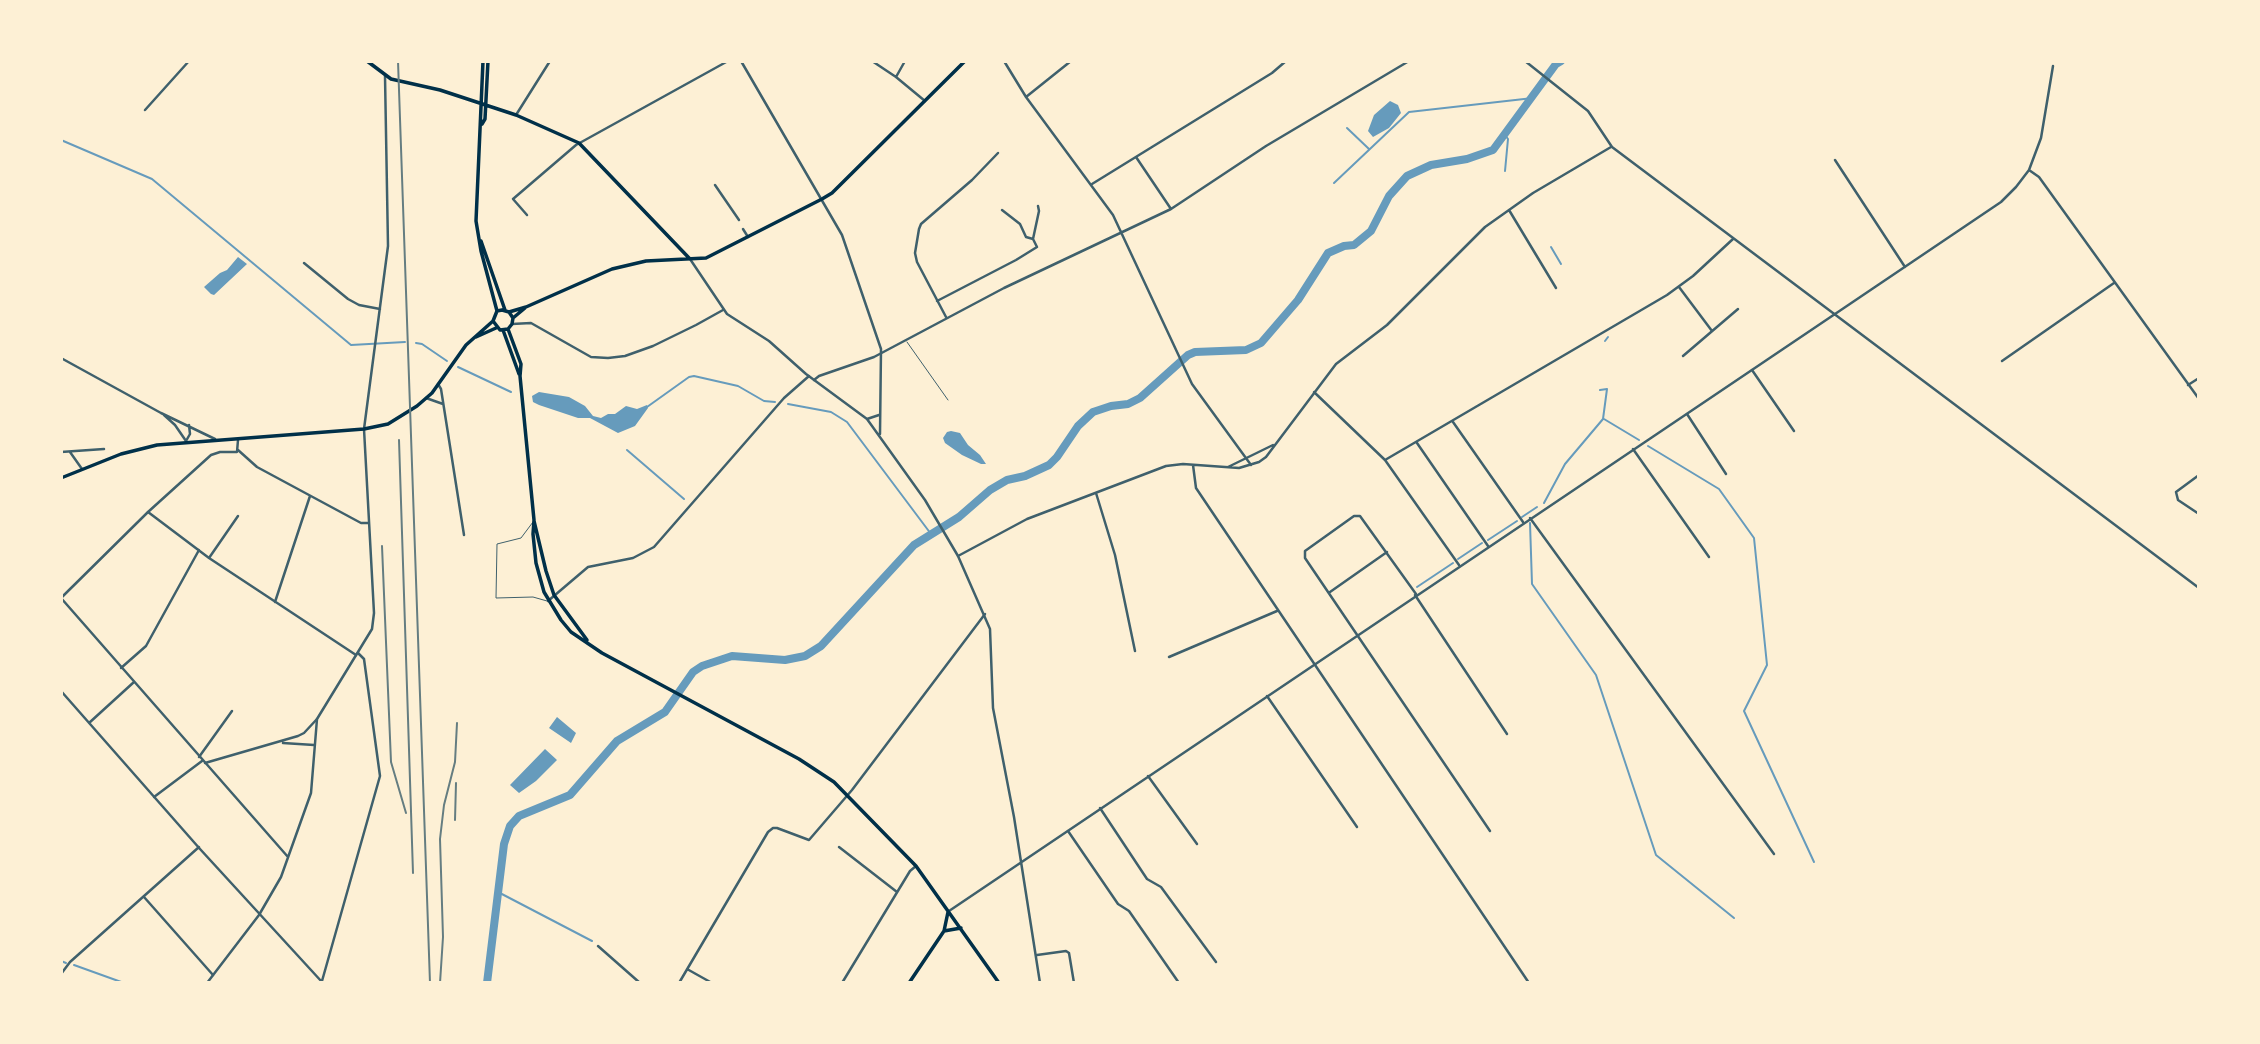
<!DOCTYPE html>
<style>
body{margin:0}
#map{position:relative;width:2260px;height:1044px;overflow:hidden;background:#fdf0d5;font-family:Roboto,sans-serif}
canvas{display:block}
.frame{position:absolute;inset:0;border:63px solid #fdf0d5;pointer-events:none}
</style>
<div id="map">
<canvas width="2260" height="1044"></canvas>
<div class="frame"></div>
</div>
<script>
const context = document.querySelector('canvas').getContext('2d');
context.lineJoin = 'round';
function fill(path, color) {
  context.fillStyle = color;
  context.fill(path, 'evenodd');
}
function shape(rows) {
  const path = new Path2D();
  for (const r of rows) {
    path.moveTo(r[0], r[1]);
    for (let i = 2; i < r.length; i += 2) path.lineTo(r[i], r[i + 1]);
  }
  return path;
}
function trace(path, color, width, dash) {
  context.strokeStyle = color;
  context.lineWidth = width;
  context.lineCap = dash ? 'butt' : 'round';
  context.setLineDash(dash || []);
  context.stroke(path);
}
fill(shape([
 [1390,101,1398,105,1401,113,1389,128,1373,137,1368,131,1374,115],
 [238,257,247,264,214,295,211,294,204,287,220,273,227,270],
 [539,392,569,397,585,406,593,416,601,418,608,414,615,414,626,406,637,409,647,405,648,408,635,426,618,433,590,418,578,418,539,405,533,402,532,396],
 [951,431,960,433,968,445,980,455,986,464,981,464,962,455,945,443,943,438,947,432],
 [557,717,576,733,571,743,549,728],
 [545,749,557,760,536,781,519,793,510,785]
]), '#669bbc');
trace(shape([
 [1347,128,1369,149],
 [61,140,152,179,351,345,405,342],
 [1505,171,1508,139,1505,135],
 [1334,183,1409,112,1533,98],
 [1551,247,1561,264],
 [1605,341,1608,337],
 [416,343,422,344,447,361],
 [458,367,511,392],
 [788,404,831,412,847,422,931,534],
 [647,407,689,377,694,376,738,386,764,401,775,402],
 [1604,419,1639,440],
 [1648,446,1719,489,1754,538,1767,665,1744,711,1814,862],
 [627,450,684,499],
 [1544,503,1565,464,1603,419,1607,389,1600,390],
 [1522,517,1537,507],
 [1530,523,1532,584,1596,675,1656,855,1734,918],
 [1488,540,1517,521],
 [1458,559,1482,543],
 [1417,587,1453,563],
 [498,892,592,941],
 [61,961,66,963],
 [74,965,124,983]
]), '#669bbc', 2);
trace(shape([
 [487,983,504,844,510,826,519,816,570,795,617,741,665,712,693,672,702,666,732,656,785,660,805,656,821,646,914,545,959,517,990,490,1007,480,1025,476,1049,465,1057,457,1078,426,1093,412,1111,406,1128,404,1140,398,1188,355,1195,352,1246,350,1261,343,1298,300,1328,253,1344,246,1354,245,1371,231,1389,196,1407,176,1431,165,1467,159,1493,150,1556,64,1561,61]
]), '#669bbc', 8);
trace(shape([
 [907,342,948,400],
 [533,522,521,538,497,544,496,598,533,597,547,601]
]), '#3f606c', 1);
trace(shape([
 [872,61,896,77],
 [905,61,896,77,925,101],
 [1004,61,1026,97,1113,215,1192,384,1251,465],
 [1026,97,1071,61],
 [145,110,189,61],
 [516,115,550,61],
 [1136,157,1171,209],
 [1835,160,1905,267],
 [2029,170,2039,177,2199,399],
 [1092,184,1272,73,1286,61],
 [715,185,739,220],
 [1002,210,1020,224,1026,237,1033,239],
 [1509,210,1556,288],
 [527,215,513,199,576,145,728,61],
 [743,229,748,237],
 [304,263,348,299,359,305,380,309],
 [1679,287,1712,331],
 [937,301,1016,260,1037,247,1033,239,1039,211,1038,206],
 [1835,314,2001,202,2016,187,2029,170,2041,138,2053,66],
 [946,317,917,262,915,253,919,229,921,224,972,180,998,153],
 [512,324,531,323,591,357,608,358,625,356,653,346,696,325,723,310],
 [1683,356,1738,309],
 [2002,361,2114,283],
 [1752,370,1794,431],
 [814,380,819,376,874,357,1004,288,1171,209,1266,146,1409,61],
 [438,384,441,389,464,535],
 [2188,385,2199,378],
 [1314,392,1385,460,1459,565],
 [426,398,443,404],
 [1687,414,1726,474],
 [1453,422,1523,522],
 [364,429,388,246,385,76],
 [1417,443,1488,546],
 [1633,449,1709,557],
 [238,450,257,467,361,523,368,523],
 [61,452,104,449],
 [70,452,82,469],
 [1385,460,1667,295,1693,276,1733,239],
 [1193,465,1196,488,1529,983],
 [1228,467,1273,445],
 [2199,475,2176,492,2178,500,2199,514],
 [1096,493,1115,555,1135,651],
 [148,512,209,558,356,655],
 [1530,518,1774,854],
 [958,556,1027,519,1166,466,1183,464,1239,468,1259,462,1266,457,1336,364,1387,325,1485,227,1533,193,1611,147],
 [209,558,238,516],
 [1330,592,1387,552],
 [1416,594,1360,516,1354,516,1305,551,1305,558,1490,831],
 [1415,595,1507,734],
 [548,601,588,567,633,558,654,547,784,398,809,376],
 [275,602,310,496],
 [1169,657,1277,611],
 [121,668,146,646,199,550],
 [61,691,200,849,322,982],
 [1267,696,1357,827],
 [89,723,134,682],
 [283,743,314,745],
 [199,757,232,711],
 [205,763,298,736,304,733,317,719],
 [1148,776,1197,844],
 [154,797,202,761],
 [1100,808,1147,879,1161,887,1216,962],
 [1068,831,1118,904,1129,911,1179,983],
 [839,847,897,892],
 [144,897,213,975],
 [598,946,640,983],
 [1037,955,1066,951,1069,953,1074,983],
 [687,969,712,983],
 [61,974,70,962,199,847],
 [322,981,380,776,364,659,358,653],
 [679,983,768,832,773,828,777,828,809,840,852,790,985,614],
 [842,983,910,871,916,866]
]), '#3f606c', 2.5);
trace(shape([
 [741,61,842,235,881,349,880,434],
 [1525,61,1588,111,1612,147,2199,588],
 [690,259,727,314,769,341,806,374,867,419,925,500,958,556,990,629,993,708,1014,817,1040,983],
 [61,358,161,413,215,439],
 [164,415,175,425,186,441,190,434,189,425],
 [867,419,879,415],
 [61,598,288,857],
 [61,598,148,512,211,455,220,452,237,452,238,440],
 [949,911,1835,314],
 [207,983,259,915,281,877,311,793,317,719,372,629,374,613,364,429]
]), '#3f606c', 2.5);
trace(shape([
 [367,61,391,79,440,90,516,115,579,143,690,259],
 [483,61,476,221,481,251,497,311],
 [482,124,485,119,488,61],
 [481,241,505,310],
 [509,312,526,307,612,269,646,261,706,258,822,199,832,193,965,61],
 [513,318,525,308],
 [493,321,500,330,508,329,512,324,513,318,509,312,502,310,497,311],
 [508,329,521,364,520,376,534,520,533,534,536,563,544,592,561,620,571,632,602,653,799,759,834,782,916,866,999,983],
 [503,330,519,374],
 [476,337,496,328],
 [61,478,121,454,157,445,364,429,388,424,417,406,432,393,466,345,493,321,497,311],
 [534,521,546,571,554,595,587,640],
 [944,931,961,928],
 [909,983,944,931,948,912]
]), '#003049', 3.5);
trace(shape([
 [398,61,430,983],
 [399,440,413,873],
 [382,546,391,762,406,813],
 [455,820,456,783],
 [440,983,443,937,440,839,444,805,455,762,457,723]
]), '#657d81', 2);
</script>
